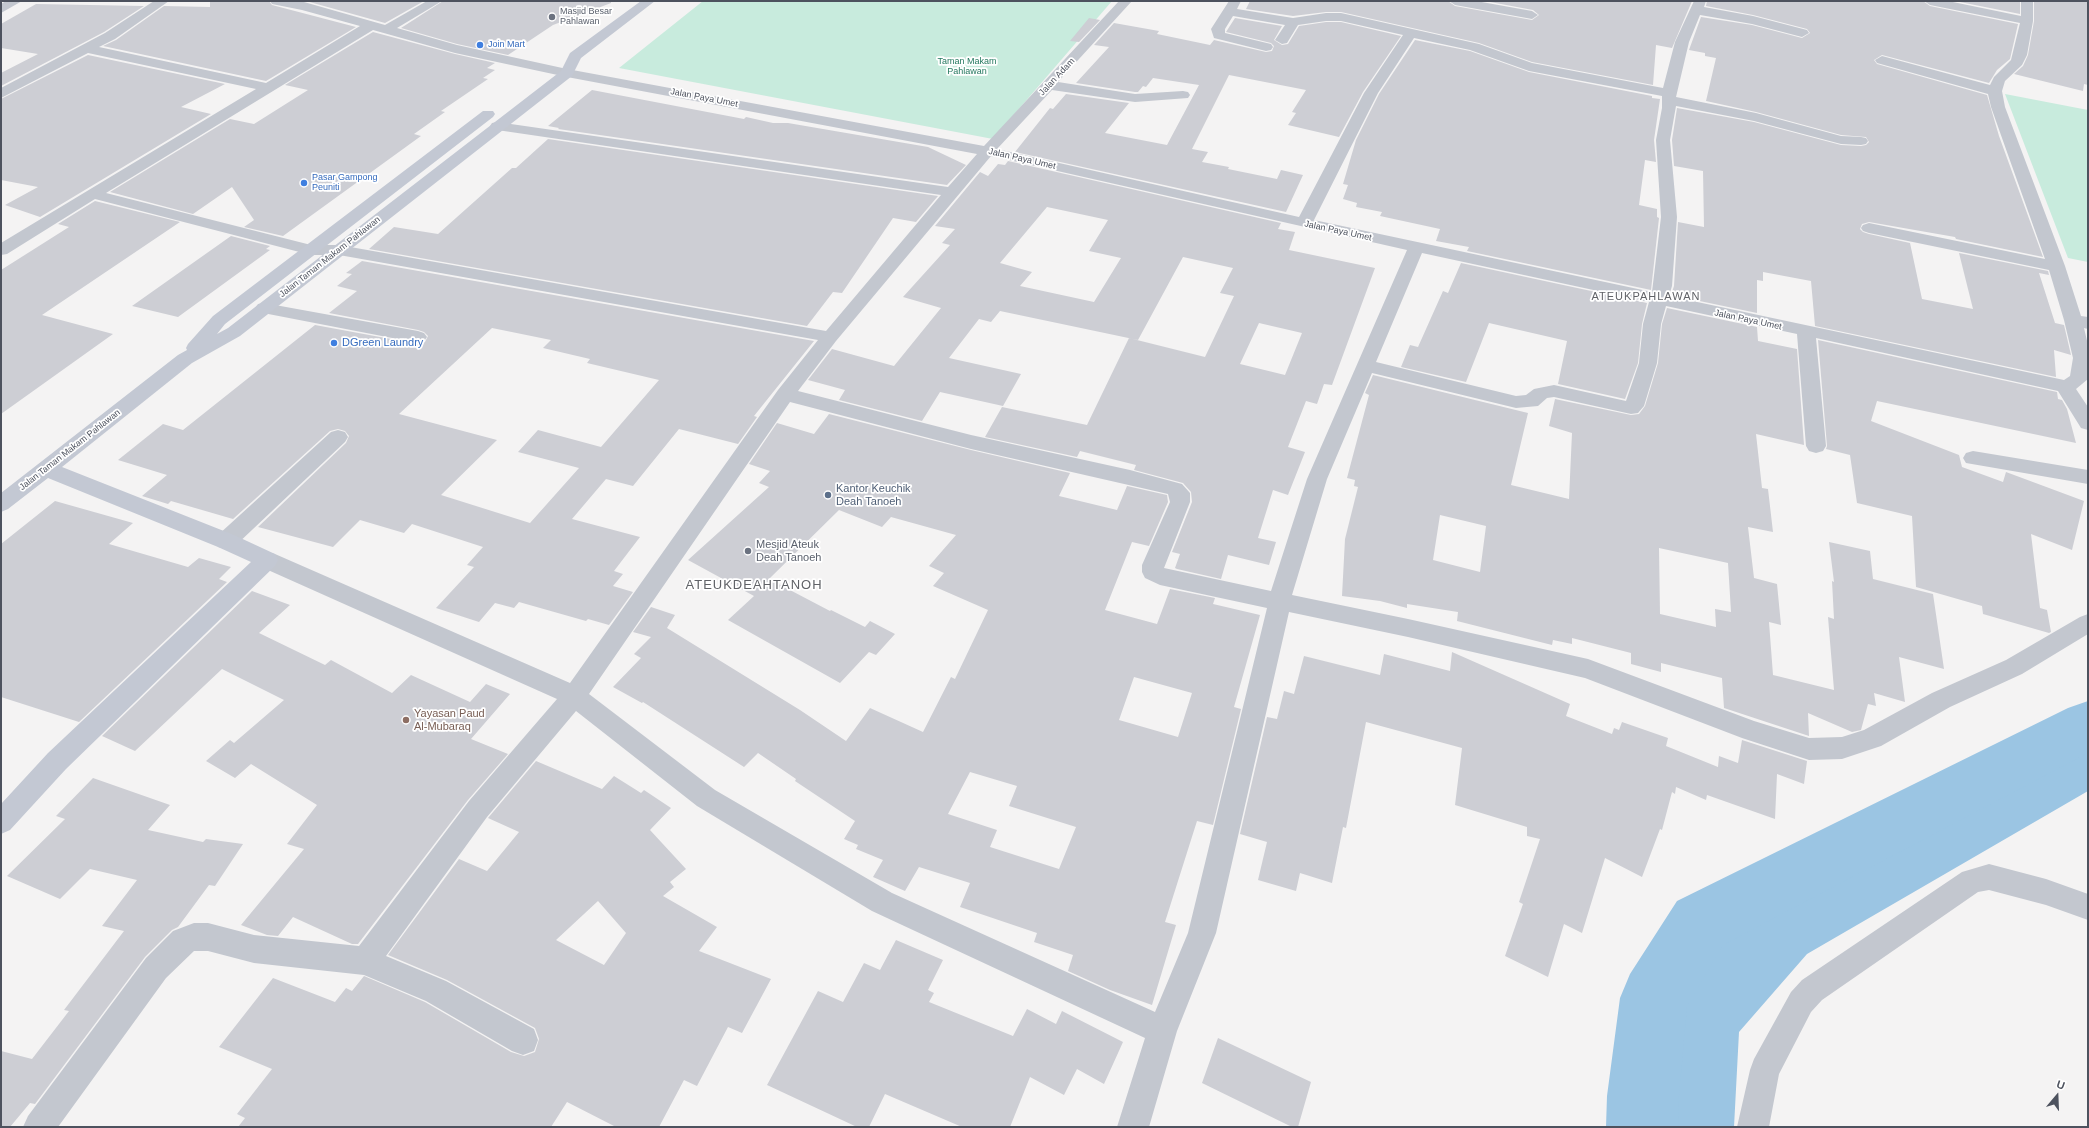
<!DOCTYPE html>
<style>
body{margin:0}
#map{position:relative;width:2089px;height:1128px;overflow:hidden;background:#f4f3f3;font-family:Arial,sans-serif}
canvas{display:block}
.frame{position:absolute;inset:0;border:2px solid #4d525e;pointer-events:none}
.north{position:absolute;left:2037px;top:1076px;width:40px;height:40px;-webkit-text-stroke:3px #fff;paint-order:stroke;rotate:19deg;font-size:11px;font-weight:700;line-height:16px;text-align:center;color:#4d525e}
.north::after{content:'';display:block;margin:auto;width:14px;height:18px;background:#4d525e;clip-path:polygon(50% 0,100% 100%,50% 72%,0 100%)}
</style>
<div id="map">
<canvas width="2089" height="1128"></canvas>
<div class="frame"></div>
<div class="north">U</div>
</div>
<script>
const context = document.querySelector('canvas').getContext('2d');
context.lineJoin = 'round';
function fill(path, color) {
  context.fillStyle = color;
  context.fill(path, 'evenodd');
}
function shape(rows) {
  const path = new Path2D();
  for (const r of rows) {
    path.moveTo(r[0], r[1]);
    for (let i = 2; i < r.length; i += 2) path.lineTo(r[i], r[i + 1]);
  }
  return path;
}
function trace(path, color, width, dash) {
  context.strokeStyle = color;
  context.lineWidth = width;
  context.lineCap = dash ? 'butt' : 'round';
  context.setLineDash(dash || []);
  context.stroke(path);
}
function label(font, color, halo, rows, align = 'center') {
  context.font = font + ' Arial,sans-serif';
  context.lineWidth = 3.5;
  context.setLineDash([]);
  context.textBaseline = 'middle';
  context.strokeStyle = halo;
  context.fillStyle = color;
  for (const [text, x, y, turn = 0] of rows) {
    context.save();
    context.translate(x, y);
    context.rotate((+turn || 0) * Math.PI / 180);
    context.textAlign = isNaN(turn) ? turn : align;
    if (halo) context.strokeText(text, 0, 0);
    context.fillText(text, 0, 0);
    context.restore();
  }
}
fill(shape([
 [703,1,1112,1,993,139,619,68],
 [2005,94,2088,110,2088,262,2068,258]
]), '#c8ebdd');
fill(shape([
 [2088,725,2088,791,1807,954,1739,1032,1734,1127,1654,1127,1674,1002,1728,921,1805,872]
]), '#9bc5e3');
fill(shape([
 [2088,701,2088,753,1723,945,1687,1006,1679,1096,1678,1127,1606,1127,1607,1096,1620,998,1630,974,1677,901,2068,708,2088,701]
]), '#9bc5e3');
fill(shape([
 [210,1,269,1,272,5,356,27,266,81,103,46,116,40,164,6,210,7],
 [306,1,424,1,385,23],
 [443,1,611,1,611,3,553,25,508,55,457,44,401,28],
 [1250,1,1448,1,1455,6,1532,20,1539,15,1533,10,1485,1,1692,1,1672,48,1656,45,1653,85,1532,62,1479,43,1341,12,1326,12,1293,16,1246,9],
 [1707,1,1923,1,1930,6,2018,24,2010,59,1997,70,1989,83,1882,55,1874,60,1877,64,1987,95,1999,136,2043,257,1956,239,1955,237,1869,222,1862,224,1860,229,1863,232,1869,234,1910,243,1922,299,1973,309,1959,253,2048,271,2049,275,2039,273,2055,323,2064,325,2071,355,2054,350,2056,377,1815,326,1811,281,1763,272,1763,281,1757,280,1757,313,1671,295,1674,286,1678,222,1704,227,1703,171,1674,166,1672,140,1677,108,1754,122,1841,145,1861,146,1866,145,1869,142,1866,137,1841,135,1756,112,1706,101,1716,58,1705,56,1705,53,1689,50,1701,17,1752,25,1802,38,1810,33,1807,29,1753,15,1706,6],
 [1955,1,2020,1,2020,14],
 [2034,1,2088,1,2088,85,2084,84,2083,91,2014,74,2023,66,2028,55,2034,21],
 [36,4,144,6,104,32,1,86,1,73,38,54,1,48,1,24],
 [1089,18,1100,20,1079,42,1070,41],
 [1235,18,1282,26,1274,40,1282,45,1288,44,1299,26,1326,22,1341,22,1401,36,1363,92,1339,137,1288,125,1296,113,1292,112,1306,90,1229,75,1192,149,1208,152,1202,162,1229,167,1228,169,1277,179,1281,170,1303,175,1286,212,1015,152,1050,108,1053,109,1066,94,1129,103,1105,133,1167,145,1199,85,1153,78,1146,87,1143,86,1138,92,1135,92,1076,83,1109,47,1094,45,1114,23,1159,31,1157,34,1210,45,1214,40,1266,52,1272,51,1274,46,1271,43,1226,32],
 [373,32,455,54,495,63,487,68,495,70,483,78,488,79,441,111,445,112,414,134,421,136,283,236,244,227,254,220,232,187,193,214,110,192,230,119,254,124,308,90,285,85],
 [1415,40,1470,51,1529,72,1652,96,1652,98,1660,99,1654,140,1656,162,1645,160,1639,205,1657,209,1657,217,1659,218,1651,290,1467,251,1469,247,1436,241,1440,229,1380,216,1382,212,1356,207,1357,203,1343,199,1348,185,1343,184,1356,140,1379,94],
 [88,55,225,84,181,107,211,114,40,217,5,205,38,187,1,180,1,99],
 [592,90,744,119,746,117,773,123,788,123,928,147,966,165,947,185,558,129,559,128,548,126],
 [548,139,938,196,916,222,893,218,842,293,833,292,807,326,369,249,394,227,438,234,512,168,516,168],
 [1008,161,1281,223,1278,229,1295,232,1289,250,1375,268,1332,385,1324,384,1317,404,1306,401,1288,447,1305,452,1288,495,1273,490,1258,538,1276,542,1269,565,1228,555,1221,579,1177,569,1175,568,1180,554,1172,552,1192,502,1191,492,1183,483,1134,470,1136,465,1080,451,1077,457,985,437,1002,407,1087,425,1129,338,1205,357,1234,296,1220,293,1233,268,1183,257,1138,340,1000,311,991,322,979,319,949,358,1021,374,1003,406,940,392,922,421,839,400,845,390,808,380,832,349,894,366,941,308,903,297,950,245,942,243,955,229,935,226,980,172,988,176,998,164,1005,165],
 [1047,207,1108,220,1089,251,1121,258,1094,302,1020,286,1032,272,1000,263],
 [1259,323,1302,333,1285,375,1240,364],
 [95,201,180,222,42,315,113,334,1,414,1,270,69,227,58,224],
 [231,236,270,246,266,249,270,250,178,317,132,306],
 [362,261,814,341,754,416,757,417,738,444,679,429,633,486,606,479,572,519,640,537,614,571,623,574,613,586,633,592,609,625,588,619,586,621,519,602,514,608,495,603,479,622,436,608,474,567,467,565,483,547,412,524,404,533,360,520,333,547,258,527,346,443,349,436,345,431,338,429,330,431,233,519,171,501,168,504,142,496,167,475,118,460,163,424,183,430,315,325,418,344,425,342,428,336,424,332,418,330,329,313,357,291,337,286,352,274,346,273],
 [492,328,551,340,543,348,590,359,587,363,659,380,601,447,538,430,518,452,579,468,530,523,441,495,497,440,399,414],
 [1461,263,1647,303,1642,324,1638,363,1625,399,1558,384,1567,341,1489,323,1466,382,1401,367,1410,345,1418,347,1443,291,1448,293],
 [1667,308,1757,327,1758,341,1797,349,1804,445,1756,434,1762,488,1768,489,1773,532,1748,527,1754,578,1777,584,1781,625,1769,622,1773,675,1834,690,1828,617,1834,619,1832,581,1834,582,1829,542,1870,551,1873,579,1933,594,1944,669,1899,657,1905,702,1874,693,1876,706,1868,704,1861,730,1852,732,1808,713,1809,736,1724,708,1722,678,1661,663,1661,672,1631,664,1631,653,1572,638,1572,644,1553,640,1552,645,1457,621,1458,612,1407,604,1407,608,1380,601,1342,596,1345,539,1358,487,1354,486,1355,480,1347,478,1369,395,1365,393,1373,375,1528,413,1511,485,1569,499,1572,433,1549,426,1555,399,1631,415,1639,414,1645,406,1658,363,1662,324],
 [1440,515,1486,526,1480,572,1433,560],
 [1659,548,1728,563,1731,612,1715,609,1716,627,1660,614],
 [1818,340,2057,392,2058,399,2062,400,2067,409,2076,443,1877,401,1871,421,1959,455,1962,467,2003,482,2006,472,2084,501,2072,550,2031,534,2040,608,2047,610,2051,632,2049,633,1983,614,1982,606,1916,587,1912,516,1857,503,1850,455,1826,449,1827,446],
 [829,414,971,450,1070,473,1059,496,1117,510,1127,486,1167,495,1168,502,1149,546,1132,542,1105,610,1157,624,1170,589,1215,598,1213,604,1260,615,1234,707,1241,709,1213,825,1197,821,1165,922,1176,925,1152,1005,1110,990,1068,971,1073,955,1034,942,1037,933,960,907,970,883,919,867,905,891,873,877,883,860,856,849,858,845,844,839,855,821,795,781,796,779,758,753,744,767,643,702,642,703,613,687,641,658,634,654,651,637,633,632,651,607,675,615,667,628,800,710,846,741,870,708,923,732,951,677,955,679,988,610,933,586,944,573,929,566,956,535,891,517,882,527,839,510,769,579,830,611,831,610,865,627,870,621,895,634,876,655,869,652,840,683,728,620,754,596,688,560,769,487,759,483,770,471,749,464,777,423,814,434],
 [1134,677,1192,693,1178,737,1119,720],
 [970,772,1017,786,1009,806,1076,827,1059,869,990,847,997,830,948,814],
 [55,501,133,523,109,544,188,567,199,558,231,567,219,579,227,582,79,722,1,697,1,544],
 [252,591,290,605,259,633,325,665,331,660,392,693,411,675,470,702,486,684,510,694,471,739,508,754,468,800,358,944,352,944,293,917,278,936,267,935,241,925,304,849,287,844,317,805,251,764,235,778,206,761,230,740,234,743,284,700,222,669,135,751,102,736],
 [1452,652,1570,704,1566,716,1612,734,1614,728,1619,730,1622,722,1668,738,1666,746,1718,767,1719,756,1738,763,1742,740,1807,761,1804,784,1777,774,1775,819,1707,795,1706,800,1676,787,1675,794,1672,792,1662,830,1660,829,1642,877,1605,858,1582,933,1564,924,1548,977,1505,956,1523,904,1519,902,1540,839,1527,836,1527,827,1455,805,1462,748,1366,722,1346,828,1343,827,1332,883,1300,873,1296,891,1258,880,1267,842,1240,834,1267,717,1277,719,1284,691,1294,694,1304,656,1380,675,1384,654,1450,671],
 [536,761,602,789,614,776,641,793,644,790,671,808,650,830,686,869,670,882,674,887,663,896,717,927,699,951,771,979,742,1033,728,1027,697,1086,684,1080,659,1127,616,1127,567,1102,551,1127,238,1127,245,1118,237,1114,272,1069,219,1047,273,978,335,1002,346,988,352,991,364,976,425,1002,511,1052,524,1056,535,1052,539,1039,535,1028,447,980,388,955,459,859,487,871,519,832,488,818],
 [598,901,626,933,604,965,556,940],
 [93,778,170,805,148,830,203,842,206,839,243,844,215,886,209,885,178,927,172,930,145,957,35,1104,30,1103,10,1127,1,1127,1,1051,32,1059,69,1011,64,1010,124,931,102,926,137,880,90,869,60,899,7,876,65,819,56,816],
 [896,940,943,960,928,990,934,993,929,1002,1013,1036,1027,1009,1056,1024,1062,1011,1123,1042,1104,1084,1077,1069,1064,1095,1030,1077,1010,1127,962,1127,885,1094,869,1127,857,1127,767,1085,818,991,843,1002,864,963,880,970],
 [1218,1038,1311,1082,1298,1127,1292,1127,1202,1083]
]), '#cdced4');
fill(shape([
 [6,1,22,1,1,13,1,4,6,1],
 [154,1,169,1,115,39,99,47,266,83,360,26,302,10,272,4,270,1,304,2,385,25,427,1,442,1,397,28,457,45,567,69,984,146,1119,1,1132,1,1058,82,1135,94,1183,91,1188,92,1190,95,1188,98,1135,102,1052,90,997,149,1299,217,1364,93,1403,35,1341,21,1326,21,1298,25,1287,43,1282,44,1275,40,1285,25,1233,16,1225,29,1225,33,1271,44,1273,47,1271,50,1266,51,1214,38,1211,29,1229,1,1241,1,1237,9,1293,18,1326,13,1341,13,1479,44,1532,63,1663,88,1675,42,1694,1,1706,1,1704,7,1753,16,1807,30,1809,33,1802,37,1752,24,1700,15,1689,42,1676,97,1756,113,1841,136,1861,137,1866,138,1868,141,1866,144,1861,145,1841,144,1754,121,1676,106,1670,140,1677,217,1672,286,1669,296,2064,380,2070,376,2073,358,2064,320,2049,270,1869,233,1863,231,1861,228,1863,225,1869,223,2045,259,1991,107,1988,94,1877,63,1875,60,1882,56,1990,85,1994,77,2011,60,2020,23,1930,5,1924,1,1948,1,2021,16,2021,1,2033,1,2033,21,2027,55,2022,65,2005,81,2002,91,2005,107,2065,266,2081,316,2088,317,2088,329,2084,328,2088,345,2088,379,2076,389,2088,407,2088,430,2081,428,2058,391,1816,338,1826,446,1823,451,1816,453,1809,451,1806,446,1797,334,1666,306,1661,324,1657,363,1644,406,1638,413,1631,414,1554,397,1547,398,1538,406,1516,408,1372,373,1327,479,1292,595,1408,619,1588,659,1754,721,1809,738,1842,737,1864,730,1932,693,2006,660,2080,617,2088,614,2088,634,2022,674,1950,707,1881,746,1842,759,1809,760,1742,738,1585,678,1408,637,1289,612,1216,933,1177,1031,1149,1127,1117,1127,1145,1038,872,911,697,806,576,711,487,817,386,956,446,981,534,1029,538,1040,534,1051,523,1055,512,1051,426,1001,364,975,254,963,208,951,194,951,166,978,58,1127,23,1127,28,1116,146,958,173,931,194,923,208,923,254,935,359,946,469,801,557,699,259,566,256,560,259,554,267,552,275,554,570,683,778,390,818,340,339,255,311,255,95,199,7,254,1,255,1,243,256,89,88,53,1,98,1,88,105,33,154,1],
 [373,30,455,53,567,77,977,154,948,187,497,122,492,123,490,126,492,129,497,130,941,195,826,331,339,245,311,245,106,193,373,30],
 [1414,38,1470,50,1529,71,1662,96,1662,108,1656,140,1661,217,1652,292,1314,220,1378,93,1414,38],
 [991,156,1407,250,1307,479,1271,591,1164,568,1190,502,1190,493,1182,484,1130,470,971,435,798,391,836,341,991,156],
 [1422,253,1649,302,1643,324,1639,363,1626,401,1554,385,1534,389,1526,395,1516,396,1376,362,1422,253],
 [790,402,971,449,1168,494,1170,502,1142,565,1142,572,1145,578,1160,585,1267,608,1188,933,1155,1012,892,893,715,790,589,694,790,402],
 [1449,1,1476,1,1532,11,1538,15,1532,19,1455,5,1449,1],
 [264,303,418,331,424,333,427,337,424,341,418,343,258,312,255,308,258,304,264,303],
 [338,430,345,432,348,437,345,442,234,547,226,549,218,547,215,541,218,535,331,432,338,430],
 [1973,451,2088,470,2088,484,1966,463,1963,458,1966,453,1973,451],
 [1989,864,2046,879,2088,894,2088,920,2046,905,1989,890,1978,892,1822,1000,1811,1012,1779,1074,1769,1127,1737,1127,1750,1070,1754,1059,1791,992,1802,980,1962,872,1989,864]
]), '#c3c7cf');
fill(shape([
 [641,1,655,1,581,58,572,76,240,336,192,363,62,467,234,535,275,554,278,560,275,566,66,769,10,830,1,834,1,804,48,753,251,562,218,547,48,478,8,509,1,512,1,493,178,355,187,350,186,348,188,344,213,316,483,111,493,111,495,114,493,117,225,324,217,334,228,328,561,71,570,53,641,1]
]), '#c3c8d3');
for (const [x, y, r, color] of [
 [552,17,4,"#6b7280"],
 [480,45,4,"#3f7fe0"],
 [304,183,4,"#3f7fe0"],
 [334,343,4,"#3f7fe0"],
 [828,495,4,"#5c6f8a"],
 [748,551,4,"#6b7280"],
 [406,720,4,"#8d6e63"]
]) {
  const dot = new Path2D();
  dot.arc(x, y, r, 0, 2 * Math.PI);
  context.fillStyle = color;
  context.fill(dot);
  trace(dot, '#fff', 1.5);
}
label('9px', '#5b616d', '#fff', [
 ["Masjid Besar",560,12],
 ["Pahlawan",560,22]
], 'left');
label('9px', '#366cbe', '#fff', [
 ["Join Mart",488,45],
 ["Pasar Gampong",312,178],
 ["Peuniti",312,188]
], 'left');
label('9px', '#24785f', '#fff', [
 ["Taman Makam",967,62],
 ["Pahlawan",967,72]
]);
label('9px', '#4d525e', '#fff', [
 ["Jalan Adam",1057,77,-47],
 ["Jalan Paya Umet",704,98,11],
 ["Jalan Paya Umet",1022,159,13],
 ["Jalan Paya Umet",1338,231,12],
 ["Jalan Taman Makam Pahlawan",330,257,-38],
 ["Jalan Paya Umet",1748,320,12],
 ["Jalan Taman Makam Pahlawan",70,450,-38]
]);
context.letterSpacing = '1px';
label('11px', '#606267', '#fff', [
 ["ATEUKPAHLAWAN",1646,297]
]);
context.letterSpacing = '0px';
label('11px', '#366cbe', '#fff', [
 ["DGreen Laundry",342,343]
], 'left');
label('11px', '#4e5e75', '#fff', [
 ["Kantor Keuchik",836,489],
 ["Deah Tanoeh",836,502]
], 'left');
label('11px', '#5b616d', '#fff', [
 ["Mesjid Ateuk",756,545],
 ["Deah Tanoeh",756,558]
], 'left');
label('11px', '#785e54', '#fff', [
 ["Yayasan Paud",414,714],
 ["Al-Mubaraq",414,727]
], 'left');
context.letterSpacing = '1px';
label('13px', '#606267', '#fff', [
 ["ATEUKDEAHTANOH",754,585]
]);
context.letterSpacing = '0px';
</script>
